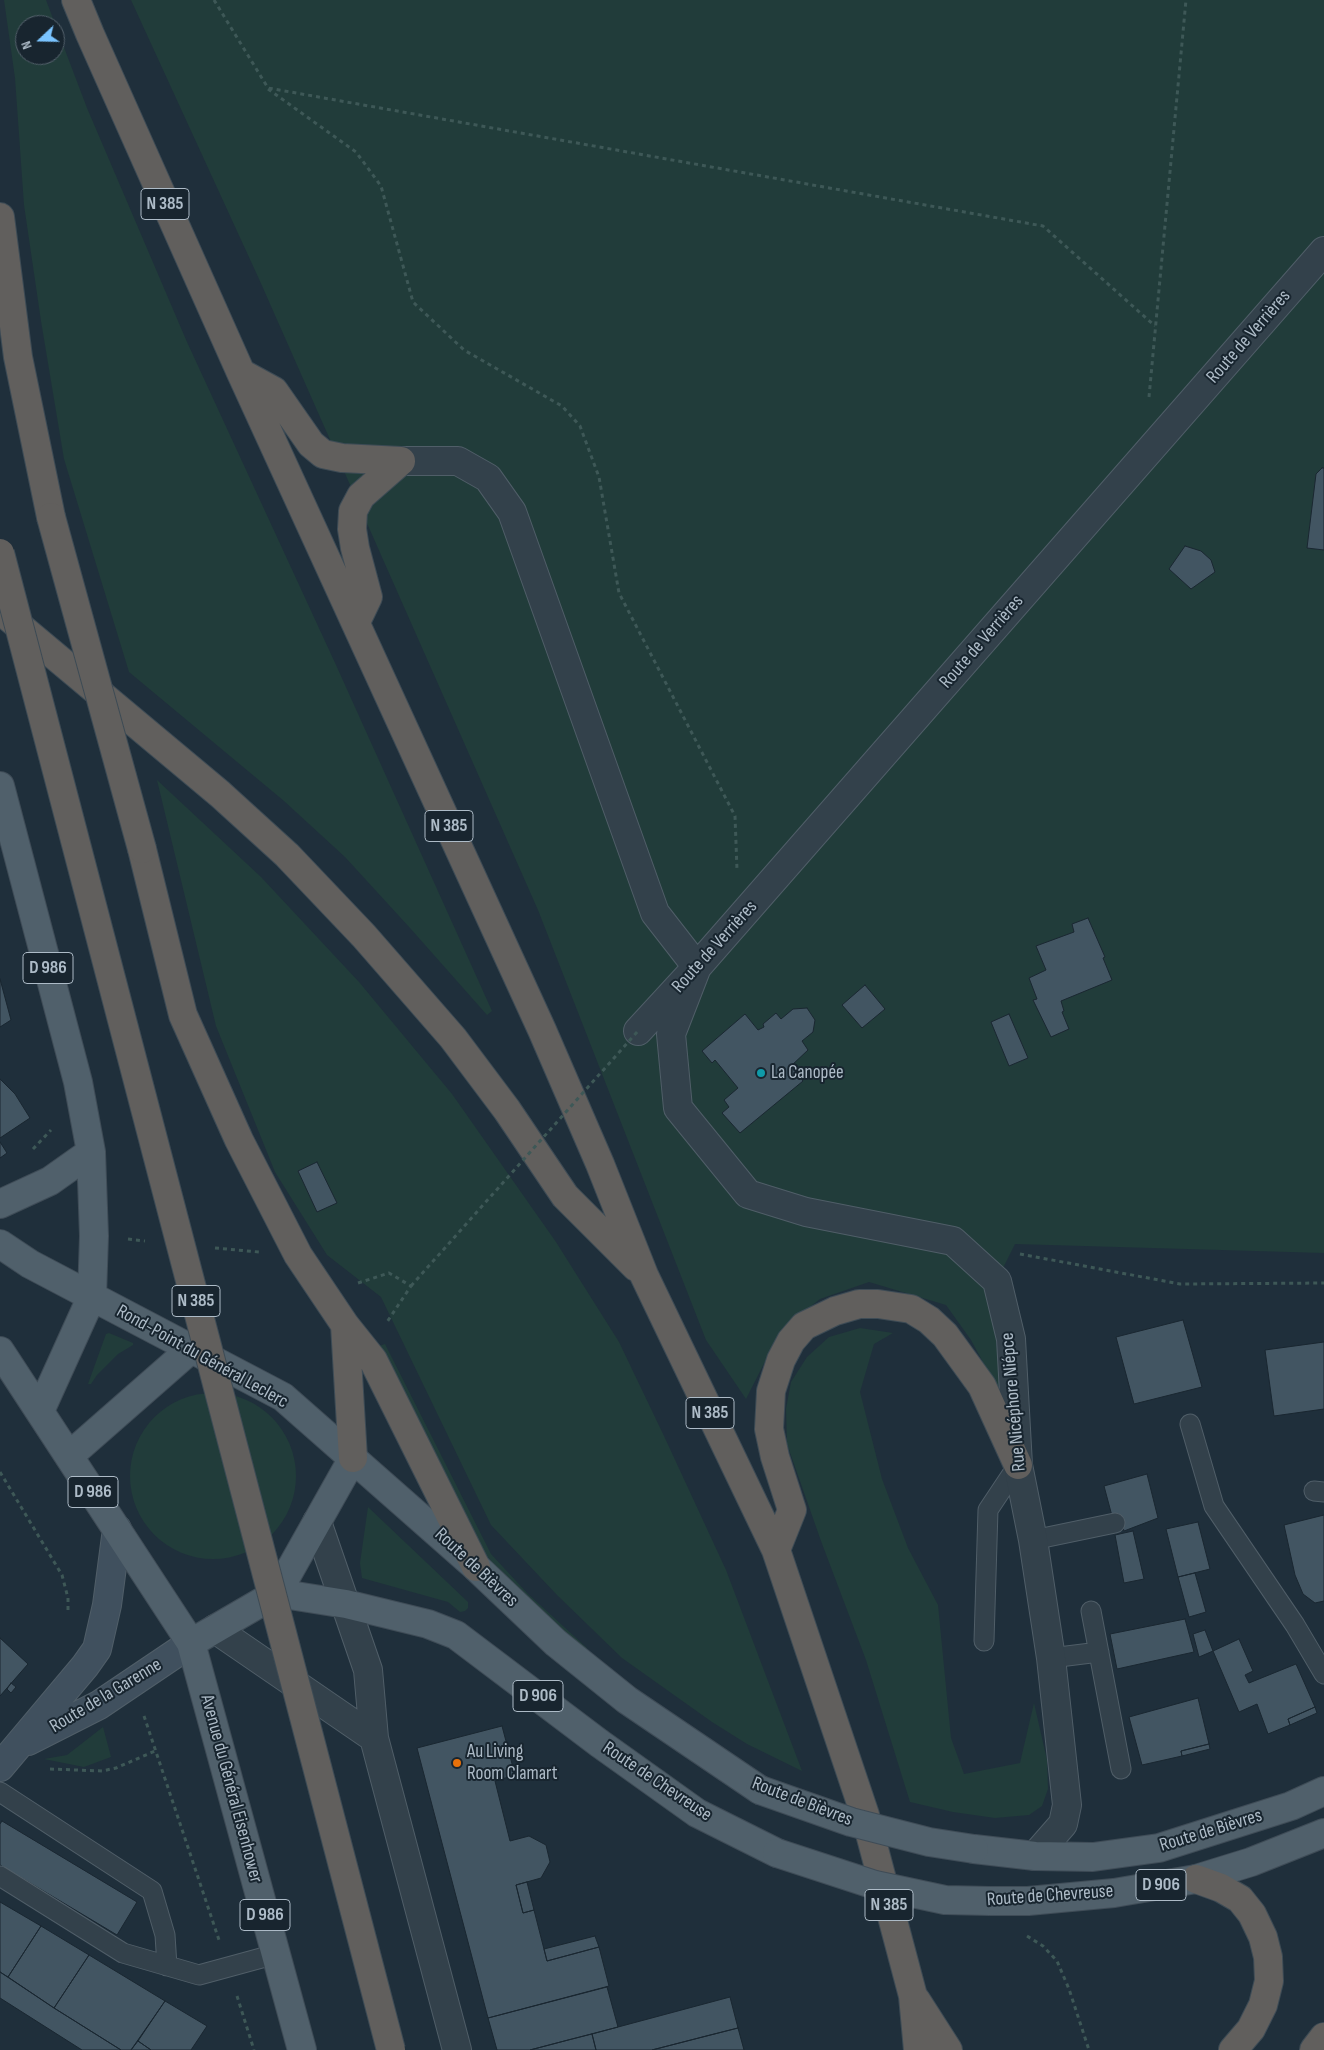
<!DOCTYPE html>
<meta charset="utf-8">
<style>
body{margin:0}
#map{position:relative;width:1324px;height:2050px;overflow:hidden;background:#1f2f3b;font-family:"Sofia Sans Condensed",sans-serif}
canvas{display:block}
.north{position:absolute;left:15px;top:15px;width:50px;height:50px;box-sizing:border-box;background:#18252f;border:1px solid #54616c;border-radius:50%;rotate:249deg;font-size:14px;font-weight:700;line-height:20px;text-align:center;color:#adbbc7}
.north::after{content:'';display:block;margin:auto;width:18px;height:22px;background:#7ac4ff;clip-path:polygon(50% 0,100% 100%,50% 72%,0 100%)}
</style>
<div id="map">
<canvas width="1324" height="2050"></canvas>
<div class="north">N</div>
</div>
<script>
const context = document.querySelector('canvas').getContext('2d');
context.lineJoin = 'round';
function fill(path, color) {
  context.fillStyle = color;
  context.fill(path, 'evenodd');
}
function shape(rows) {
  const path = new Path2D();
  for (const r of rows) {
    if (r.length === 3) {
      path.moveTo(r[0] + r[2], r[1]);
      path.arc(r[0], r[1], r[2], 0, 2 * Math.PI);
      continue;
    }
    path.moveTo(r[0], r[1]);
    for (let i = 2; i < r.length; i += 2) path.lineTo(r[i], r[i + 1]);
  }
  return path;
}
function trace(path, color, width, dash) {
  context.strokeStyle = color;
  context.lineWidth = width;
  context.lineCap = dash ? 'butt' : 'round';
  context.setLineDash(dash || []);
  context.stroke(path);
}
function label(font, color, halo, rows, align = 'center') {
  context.font = font + ' "Sofia Sans Condensed",sans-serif';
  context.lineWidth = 4;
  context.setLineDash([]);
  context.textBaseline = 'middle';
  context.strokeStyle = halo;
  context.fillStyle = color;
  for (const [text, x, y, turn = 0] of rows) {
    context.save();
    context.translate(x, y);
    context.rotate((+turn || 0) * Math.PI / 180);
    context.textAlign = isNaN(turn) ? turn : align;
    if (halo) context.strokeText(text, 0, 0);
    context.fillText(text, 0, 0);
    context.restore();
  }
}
fill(shape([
 [4,0,46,0,87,108,187,342,336,665,492,1011,487,1015,410,928,345,857,284,801,129,672,64,459,41,321,24,205,15,78],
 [25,25,55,25,55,55,25,55],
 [131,0,1324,0,1324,1253,1015,1244,991,1292,1002,1397,971,1340,946,1305,869,1282,820,1299,781,1330,746,1399,706,1340,538,910,259,279],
 [157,780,261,877,359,982,452,1094,556,1242,619,1342,664,1436,726,1570,802,1771,747,1744,712,1722,622,1658,557,1595,491,1525,381,1297,327,1255,275,1172,216,1026],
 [860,1328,893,1333,874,1344,860,1392,882,1479,908,1548,938,1605,951,1738,964,1774,1020,1763,1034,1703,1047,1760,1048,1789,1042,1806,1029,1815,995,1818,953,1812,910,1802,866,1660,821,1541,787,1444,786,1409,791,1382,807,1357,829,1337],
 [109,1333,133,1343,133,1345,118,1354,97,1375,91,1384,88,1384,106,1334],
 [385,1344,491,1554,528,1594,587,1648,582,1653,523,1598,487,1557,379,1346],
 [213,1476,83],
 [368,1507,468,1602,468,1608,465,1611,460,1612,448,1602,362,1578,360,1563],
 [103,1727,111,1757,84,1767,44,1759,67,1755]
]), '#213c3a');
const building = shape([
 [1322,468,1324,468,1324,550,1307,548,1316,474,1322,468],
 [1185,546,1201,551,1211,560,1215,572,1191,589,1169,569,1185,546],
 [1088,918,1105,957,1103,958,1112,980,1061,1001,1064,1011,1062,1012,1069,1029,1051,1037,1033,1000,1037,999,1029,978,1046,970,1036,946,1074,932,1072,924,1088,918],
 [0,979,11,1020,0,1027,0,979],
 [865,985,885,1009,862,1028,842,1005,865,985],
 [807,1008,815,1020,813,1032,802,1041,808,1050,791,1066,803,1081,740,1133,722,1113,729,1107,724,1100,738,1088,715,1060,712,1063,702,1051,745,1014,758,1030,764,1027,763,1024,776,1013,781,1019,793,1009,807,1008],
 [1009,1014,1028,1058,1009,1066,991,1022,1009,1014],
 [0,1079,15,1094,30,1118,0,1138,0,1079],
 [0,1142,7,1153,0,1158,0,1142],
 [317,1162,337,1203,317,1212,298,1171,317,1162],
 [1183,1320,1202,1387,1134,1404,1116,1337,1183,1320],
 [1324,1342,1324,1409,1274,1416,1265,1350,1324,1342],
 [1147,1474,1158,1518,1124,1531,1119,1514,1112,1516,1104,1486,1147,1474],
 [1324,1515,1324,1601,1315,1603,1303,1594,1295,1575,1284,1525,1324,1515],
 [1198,1522,1210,1569,1178,1577,1166,1529,1198,1522],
 [1133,1531,1144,1579,1124,1583,1115,1535,1133,1531],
 [1195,1573,1206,1612,1189,1617,1178,1577,1195,1573],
 [1185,1619,1194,1652,1117,1669,1110,1634,1185,1619],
 [1205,1630,1213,1651,1199,1657,1193,1634,1205,1630],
 [0,1638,28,1664,0,1696,0,1638],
 [1239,1639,1253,1671,1245,1675,1249,1683,1296,1664,1315,1707,1288,1719,1290,1725,1268,1734,1257,1704,1239,1712,1213,1651,1239,1639],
 [11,1683,16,1687,11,1693,7,1689,11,1683],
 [1198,1698,1209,1744,1181,1751,1182,1756,1142,1765,1129,1717,1198,1698],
 [1315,1707,1317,1713,1290,1725,1288,1719,1315,1707],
 [502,1726,515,1775,495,1781,510,1841,529,1836,546,1845,550,1862,541,1878,516,1885,523,1913,534,1910,547,1961,599,1947,609,1986,488,2018,417,1748,502,1726],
 [1209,1744,1210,1749,1182,1756,1181,1751,1209,1744],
 [2,1821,137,1902,117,1935,0,1865,0,1824,2,1821],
 [527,1882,534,1910,523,1913,516,1885,527,1882],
 [0,1902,41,1926,8,1977,0,1972,0,1902],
 [41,1926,89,1955,54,2008,8,1977,41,1926],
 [595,1936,599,1947,547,1961,544,1949,595,1936],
 [89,1955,165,2001,131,2050,121,2050,54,2008,89,1955],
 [0,1972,54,2008,121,2050,82,2050,0,1998,0,1972],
 [607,1987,618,2027,530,2050,497,2050,488,2018,607,1987],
 [730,1997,738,2028,652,2050,596,2050,592,2034,730,1997],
 [165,2001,207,2026,191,2050,151,2050,138,2041,165,2001],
 [738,2028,744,2050,652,2050,710,2035,738,2028],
 [592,2034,596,2050,530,2050,568,2040,592,2034],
 [138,2041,151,2050,131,2050,138,2041]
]);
fill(building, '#425562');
trace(building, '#1a2731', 1);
const service = shape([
 [1190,1424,1214,1506,1295,1625,1324,1674],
 [1314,1491,1324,1492],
 [1033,1540,1115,1523],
 [1091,1611,1121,1769],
 [984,1641,988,1510,1018,1465],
 [1051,1658,1099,1652],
 [0,1792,152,1891,165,1935,167,1966],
 [0,1876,123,1953,199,1975,276,1954]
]);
const minor = shape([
 [401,461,458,461,488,478,512,512,655,913,697,967,671,1034,678,1108,748,1194,806,1212,953,1241,997,1281,1011,1339,1018,1465,1033,1540,1051,1658,1067,1805,1063,1824,1035,1856],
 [638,1031,697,967,1324,251],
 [317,1522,368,1670,374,1738,457,2050],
 [215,1629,374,1738]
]);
const secondary = shape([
 [28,1741,99,1705,191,1643],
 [0,1767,85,1666,97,1649,107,1605,117,1529]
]);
const primary = shape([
 [0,786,78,1082,91,1152,94,1236,92,1296,40,1411],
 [0,1204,50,1181,91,1152],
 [0,1244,30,1264,283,1397,476,1567,556,1643,627,1700,760,1790],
 [0,1351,191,1643,302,2050],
 [69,1456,191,1349],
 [277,1593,346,1604,428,1624,456,1635,599,1743,697,1813,777,1853],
 [191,1643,277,1593,353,1458],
 [974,1849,1035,1856,1093,1857,1159,1848,1291,1806,1324,1791],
 [990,1901,1028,1901,1114,1893,1196,1879,1251,1862,1324,1833]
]);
const trunk = shape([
 [76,0,90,34,241,373,542,1030,600,1164,644,1275,776,1550,865,1815,913,1996,918,2050],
 [0,217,18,357,51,517],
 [241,373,274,391,311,444,323,454,342,458,401,461],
 [0,610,220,794,287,855,364,936,453,1038,507,1110,565,1196,636,1267],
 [356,622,368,597,355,548,352,529,353,511,361,496,401,461],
 [142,849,183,1015,239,1140,298,1255,345,1325,373,1360,476,1567],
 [345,1325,353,1458],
 [776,1550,792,1510,775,1457,769,1429,771,1391,781,1360,791,1341,804,1326,835,1311,859,1304,878,1304,911,1309,929,1320,945,1335,982,1386,1018,1465],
 [1196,1879,1221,1888,1240,1899,1252,1914,1263,1937,1268,1957,1269,1981,1263,2005,1251,2029,1233,2050],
 [916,2000,948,2050],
 [1314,2050,1324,2037]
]);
trace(service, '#505e68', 21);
trace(minor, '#505e68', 30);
trace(secondary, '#505e68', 30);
trace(primary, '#3f4c57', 30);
trace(trunk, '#3d4b55', 30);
trace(shape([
 [214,0,268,88,1043,226,1155,326],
 [268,89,356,152,381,186,413,302,464,350,562,406,580,426,599,477,619,593,735,816,737,870],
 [1149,397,1186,0],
 [33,1149,51,1130],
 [128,1239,145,1241],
 [215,1248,259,1252],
 [1020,1254,1180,1284,1324,1283],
 [358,1283,389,1273,411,1286,387,1322],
 [0,1472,62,1575,68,1598,68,1614],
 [144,1716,219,1940],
 [50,1769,102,1771,116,1768,155,1751],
 [1027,1936,1043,1946,1057,1961,1069,1989,1089,2050],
 [237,1996,254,2050]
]), '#3e5857', 3, [4, 4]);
trace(service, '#33414b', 19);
trace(minor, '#33414b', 28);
trace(secondary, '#40505e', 28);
trace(primary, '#50606b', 28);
trace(trunk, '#615f5d', 28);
const primaryBridge = shape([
 [760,1790,851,1822,929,1842,974,1849],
 [777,1853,875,1885,945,1900,990,1901]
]);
const trunkBridge = shape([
 [51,517,142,849],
 [0,553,391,2050]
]);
trace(primaryBridge, '#3f4c57', 30, []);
trace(trunkBridge, '#3d4b55', 30, []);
trace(shape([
 [411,1286,638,1031]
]), '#3e5857', 3, [4, 4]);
trace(primaryBridge, '#50606b', 28);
trace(trunkBridge, '#615f5d', 28);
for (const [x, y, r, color] of [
 [761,1073,5,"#0f9aa8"],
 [457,1763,5,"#e8710a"]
]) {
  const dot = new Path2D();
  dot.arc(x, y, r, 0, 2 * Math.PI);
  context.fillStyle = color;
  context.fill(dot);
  trace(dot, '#18252f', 2);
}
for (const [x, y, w] of [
 [165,204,48],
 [449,826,48],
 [48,968,50],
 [196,1301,48],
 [710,1413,48],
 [93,1492,50],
 [538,1696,50],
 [1161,1885,50],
 [889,1905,48],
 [265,1915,50]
]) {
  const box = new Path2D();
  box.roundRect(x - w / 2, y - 15.5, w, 31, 4);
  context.fillStyle = '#18252f';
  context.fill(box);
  trace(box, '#adbbc7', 1);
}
label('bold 18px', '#adbbc7', null, [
 ["N 385",165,204],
 ["N 385",449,826],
 ["D 986",48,968],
 ["N 385",196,1301],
 ["N 385",710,1413],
 ["D 986",93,1492],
 ["D 906",538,1696],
 ["D 906",1161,1885],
 ["N 385",889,1905],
 ["D 986",265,1915]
]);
label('19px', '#adbbc7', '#18252f', [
 ["Route de Verrières",1249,337,-49],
 ["Route de Verrières",982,642,-49],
 ["Route de Verrières",715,947,-48],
 ["Rond-Point du Général Leclerc",202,1357,29],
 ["Rue Nicéphore Niépce",1014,1402,-95],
 ["Route de Bièvres",476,1568,43],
 ["Route de la Garenne",106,1696,-31],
 ["Route de Chevreuse",657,1782,34],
 ["Avenue du Général Eisenhower",231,1789,75],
 ["Route de Bièvres",802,1802,21],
 ["Route de Bièvres",1211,1831,-17],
 ["Route de Chevreuse",1050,1896,-4]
]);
label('19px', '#adbbc7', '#18252f', [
 ["La Canopée",771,1073],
 ["Au Living",467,1752],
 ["Room Clamart",467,1774]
], 'left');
</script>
